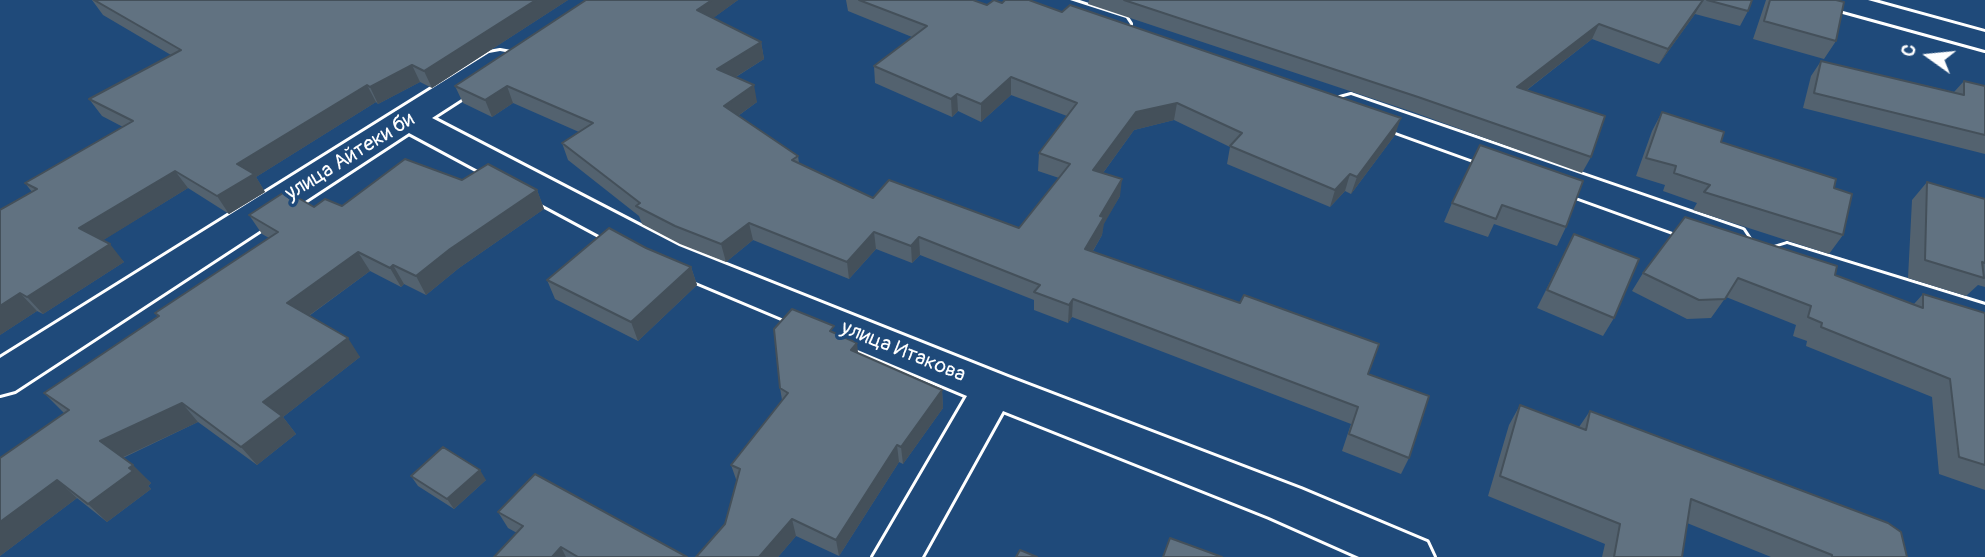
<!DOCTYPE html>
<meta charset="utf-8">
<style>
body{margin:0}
#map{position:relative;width:1985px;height:557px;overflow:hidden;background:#1f4a7a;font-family:Pangolin,sans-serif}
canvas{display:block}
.north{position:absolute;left:1894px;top:21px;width:70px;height:70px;-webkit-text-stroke:5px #1f4a7a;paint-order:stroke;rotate:285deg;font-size:19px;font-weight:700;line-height:28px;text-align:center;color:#fff}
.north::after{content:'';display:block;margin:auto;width:24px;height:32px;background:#fff;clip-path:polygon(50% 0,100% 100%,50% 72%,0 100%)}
</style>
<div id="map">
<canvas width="1985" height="557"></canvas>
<div class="north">С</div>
</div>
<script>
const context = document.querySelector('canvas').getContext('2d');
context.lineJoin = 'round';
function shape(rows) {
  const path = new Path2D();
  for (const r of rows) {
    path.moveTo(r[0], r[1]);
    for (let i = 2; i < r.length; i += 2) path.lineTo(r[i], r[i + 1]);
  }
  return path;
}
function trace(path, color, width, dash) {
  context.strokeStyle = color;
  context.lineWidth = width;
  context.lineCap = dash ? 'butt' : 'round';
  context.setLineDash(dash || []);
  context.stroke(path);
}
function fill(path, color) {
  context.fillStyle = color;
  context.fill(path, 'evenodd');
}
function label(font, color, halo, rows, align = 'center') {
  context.font = font + ' Pangolin,sans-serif';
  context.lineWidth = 7;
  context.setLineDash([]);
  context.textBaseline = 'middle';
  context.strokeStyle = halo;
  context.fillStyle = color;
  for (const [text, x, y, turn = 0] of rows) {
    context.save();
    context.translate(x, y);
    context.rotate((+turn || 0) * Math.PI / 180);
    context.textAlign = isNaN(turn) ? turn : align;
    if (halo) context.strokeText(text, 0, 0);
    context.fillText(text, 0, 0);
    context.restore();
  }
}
const minor = shape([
 [1027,0,1070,0,1126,18,1130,24,1126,30,1115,33,1031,6,1027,0],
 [1821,0,1868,0,1985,32,1985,50,1825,6,1821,0],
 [500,51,511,53,515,60,511,67,432,118,679,246,1008,377,1301,489,1427,542,1434,557,1359,557,1269,517,1003,411,922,557,873,557,967,396,653,264,409,133,15,391,0,395,0,358,489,53,500,51],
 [1351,95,1743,230,1749,239,1743,248,1730,252,1717,248,1340,112,1335,105,1340,98,1351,95],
 [1787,244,1985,305,1985,335,1774,266,1768,257,1774,248,1787,244]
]);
trace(minor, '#fff', 6);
fill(minor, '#1f4a7a');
fill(shape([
 [92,0,568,0,432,88,420,82,378,104,376,102,256,177,265,192,229,214,188,188,103,240,124,262,43,314,37,311,0,335,32,192,25,183,123,127,102,116,89,99,171,55,103,15],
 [586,0,738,0,713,18,761,42,764,59,736,77,757,102,738,116,798,156,799,163,873,198,1019,228,1059,178,1038,171,1039,153,1067,116,1011,95,981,122,958,111,952,117,875,83,874,66,912,37,848,11,846,0,973,0,1395,135,1351,194,1345,191,1330,207,1227,164,1230,147,1174,120,1134,130,1103,173,1120,196,1103,224,1102,235,1093,251,1368,374,1409,458,1401,474,1342,451,1351,424,1072,317,1068,323,1034,310,1034,300,920,255,912,263,876,249,849,279,753,240,726,262,680,244,642,224,639,216,568,160,562,143,579,132,513,103,492,117,463,103,455,86],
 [1089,0,1752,0,1748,11,1740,26,1695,14,1659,64,1592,39,1527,90,1591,157,1582,173,1413,112,1088,4],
 [1766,0,1836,0,1836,41,1824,59,1753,39],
 [1821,61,1954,92,1964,81,1985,86,1985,154,1803,108,1811,76],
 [1662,112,1721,142,1834,188,1843,235,1829,254,1693,210,1697,203,1663,191,1665,185,1636,176,1652,131],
 [1480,145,1566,227,1557,246,1494,224,1488,237,1444,222,1452,203],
 [462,180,537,190,544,209,459,268,426,295,404,284,401,287,370,271,309,316,360,357,283,417,296,434,257,465,198,422,123,458,151,483,148,486,151,489,107,522,77,498,0,556,0,458,64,413,44,393,158,317,155,313,269,238,262,234,249,215,314,207,342,206],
 [1927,182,1985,199,1985,287,1978,285,1966,296,1908,278,1912,200],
 [1574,234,1614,318,1603,336,1537,308],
 [646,248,691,267,697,285,638,341,555,299,547,280],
 [1643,273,1835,275,1914,304,1923,294,1985,313,1985,490,1939,474,1932,397,1806,346,1807,341,1793,336,1796,325,1726,297,1711,318,1687,319,1632,291],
 [835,333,858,353,942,390,943,408,903,464,899,462,839,556,796,536,778,557,696,557,725,524,737,482,731,465,782,400,780,388],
 [1520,405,1579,427,1590,411,1907,557,1771,557,1687,523,1682,557,1602,557,1605,544,1488,496,1509,425],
 [411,476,486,480,454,509,418,486],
 [498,512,687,557,494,557,517,533,508,528]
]), '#53626f');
fill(shape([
 [536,0,568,0,432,88,424,71],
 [712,0,738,0,701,27,697,10],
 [1703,0,1695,14,1659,64,1668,49],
 [1599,24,1592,39,1511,102,1517,87],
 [761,42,764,59,721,86,717,69],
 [412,65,420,82,378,104,370,87],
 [1011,77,1011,95,981,122,981,104],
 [367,85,376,102,256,177,265,192,229,214,217,196,237,164],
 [754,85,757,102,728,123,724,106],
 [507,86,513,103,492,117,485,100],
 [957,94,958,111,952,117,951,99],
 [1177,103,1174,120,1134,130,1092,188,1093,170,1136,112],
 [1401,118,1395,135,1351,194,1357,177],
 [175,171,188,188,94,246,79,228],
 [1350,174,1345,191,1330,207,1335,190],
 [1122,179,1120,196,1104,224,1102,235,1084,266,1085,249,1100,216],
 [537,190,544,209,459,268,426,295,416,276,450,249],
 [749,223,753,240,726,262,721,244],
 [874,232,876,249,849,279,847,262],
 [919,237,920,255,912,263,911,246],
 [110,244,124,262,43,314,27,297],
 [358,252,370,271,300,322,287,303],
 [393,265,404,284,401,287,390,268],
 [691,267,697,285,638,341,631,322],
 [20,293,37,311,0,335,0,306],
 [1073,299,1072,317,1068,323,1069,305],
 [348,338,360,357,283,417,296,434,257,465,241,447,263,402],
 [857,343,859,361,851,350],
 [942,390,943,408,903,464,901,447],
 [182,403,198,422,119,459,100,441],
 [897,445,899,462,839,556,836,540],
 [133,465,151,483,148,486,151,489,107,522,88,504],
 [480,470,486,480,454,509,447,499],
 [57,480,77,498,0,556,0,522],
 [792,519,796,536,778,557,759,557],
 [561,547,566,557,552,557]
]), '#44505a');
const building = shape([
 [94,0,536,0,424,71,412,65,370,87,367,85,237,164,254,174,217,196,175,171,79,228,110,244,27,297,20,293,0,306,0,210,37,189,25,183,133,121,89,99,181,50,94,0],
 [586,0,712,0,697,10,761,42,717,69,754,85,724,106,798,156,792,160,873,198,889,180,1019,228,1070,164,1039,153,1077,103,1011,77,981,104,957,94,951,99,874,66,927,26,859,0,973,0,987,5,994,0,1002,3,1005,0,1029,0,1062,12,1070,5,1401,118,1357,177,1350,174,1335,190,1230,146,1242,133,1177,103,1136,112,1093,170,1122,179,1100,216,1104,217,1085,249,1240,303,1244,295,1379,344,1368,374,1429,396,1409,458,1349,434,1358,407,1073,299,1069,305,1034,292,1040,285,919,237,911,246,874,232,847,262,749,223,721,244,675,226,636,206,640,203,562,143,593,123,507,86,485,100,455,86,586,0],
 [1124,0,1703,0,1668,49,1599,24,1517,87,1605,116,1591,157,1418,97,1124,0],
 [1707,0,1752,0,1748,11,1707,0],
 [1770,0,1836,0,1844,2,1836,41,1764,21,1770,0],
 [1821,61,1964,95,1964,81,1985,86,1985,135,1814,93,1821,61],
 [1662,112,1724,132,1721,142,1836,179,1834,188,1852,194,1843,235,1704,192,1710,185,1674,173,1676,166,1646,158,1662,112],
 [1480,145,1583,181,1566,227,1502,205,1496,219,1452,203,1480,145],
 [405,159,462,180,488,164,537,190,450,249,416,276,393,265,390,268,358,252,287,303,348,338,263,402,282,416,241,447,182,403,100,441,133,465,129,468,133,471,88,504,57,480,0,522,0,458,69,410,44,393,159,316,155,313,278,232,249,215,286,191,314,207,325,199,342,206,405,159],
 [1927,182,1985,199,1985,263,1982,262,1984,278,1925,260,1927,182],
 [1685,217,1837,266,1835,275,1923,308,1923,294,1985,313,1985,465,1959,457,1950,379,1821,327,1822,323,1808,317,1811,306,1738,278,1725,299,1699,300,1643,273,1685,217],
 [609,228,646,248,691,267,631,322,547,280,609,228],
 [1574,234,1639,259,1614,318,1547,290,1574,234],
 [792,309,834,326,830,331,857,343,851,350,942,390,901,447,897,445,836,540,792,519,759,557,696,557,725,524,740,469,731,465,788,393,780,388,774,329,792,309],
 [1520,405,1586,430,1590,411,1888,523,1901,532,1907,557,1832,557,1832,555,1691,499,1682,557,1614,557,1620,524,1500,476,1520,405],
 [443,447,480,470,447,499,411,476,443,447],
 [535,474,687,557,578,557,561,547,552,557,494,557,523,526,498,512,535,474],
 [1170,538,1222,557,1163,557,1170,538],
 [1020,550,1037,557,1016,557,1020,550]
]);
fill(building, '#617281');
trace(building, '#44505a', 2);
label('21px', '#fff', '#1f4a7a', [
 ["улица Айтеки би",350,157,-32],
 ["улица Итакова",903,352,22]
]);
</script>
